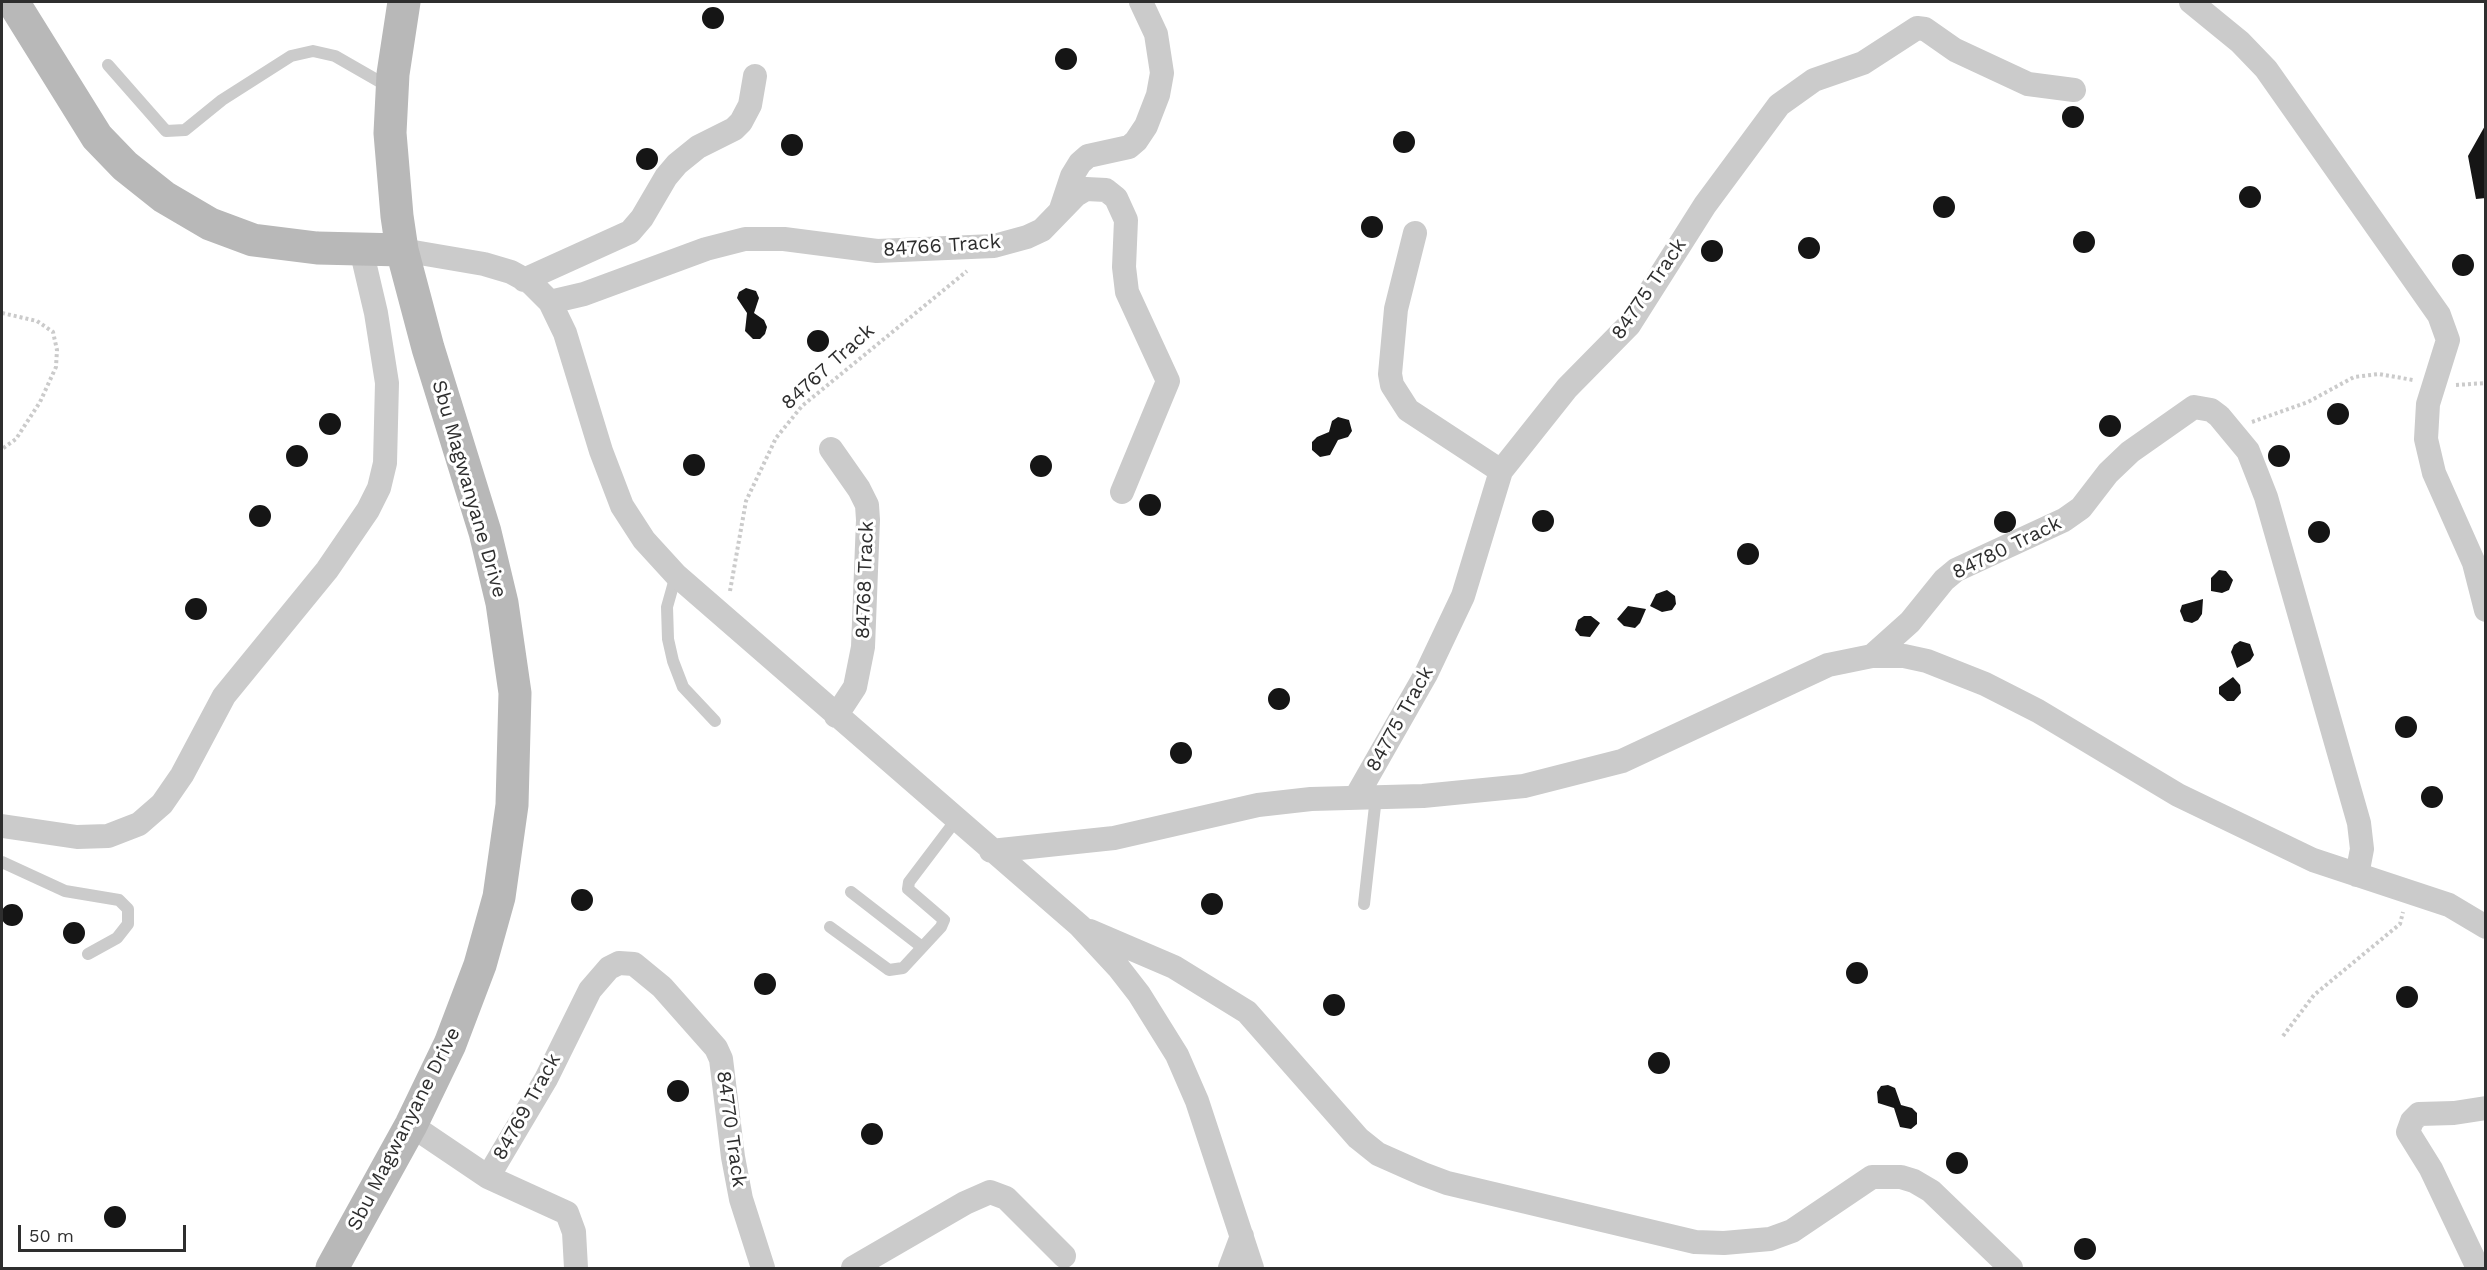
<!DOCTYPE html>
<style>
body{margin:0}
#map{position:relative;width:2487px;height:1270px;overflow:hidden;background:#fff;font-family:"Work Sans",sans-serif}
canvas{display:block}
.frame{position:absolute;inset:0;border:3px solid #2e2e2e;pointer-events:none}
.scale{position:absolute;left:18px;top:1225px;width:168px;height:27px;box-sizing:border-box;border:3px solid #2e2e2e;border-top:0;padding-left:8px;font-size:18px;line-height:21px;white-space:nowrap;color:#2e2e2e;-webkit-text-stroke:4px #fff;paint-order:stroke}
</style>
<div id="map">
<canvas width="2487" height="1270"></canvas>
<div class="frame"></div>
<div class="scale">50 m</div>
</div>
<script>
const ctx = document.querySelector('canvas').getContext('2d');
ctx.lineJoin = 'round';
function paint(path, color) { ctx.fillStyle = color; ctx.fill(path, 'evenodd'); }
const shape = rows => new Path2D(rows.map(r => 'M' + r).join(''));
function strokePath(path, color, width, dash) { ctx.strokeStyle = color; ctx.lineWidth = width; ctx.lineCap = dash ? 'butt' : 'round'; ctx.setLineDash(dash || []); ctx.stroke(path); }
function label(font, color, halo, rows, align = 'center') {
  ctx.font = font + ' "Work Sans",sans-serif'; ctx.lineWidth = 6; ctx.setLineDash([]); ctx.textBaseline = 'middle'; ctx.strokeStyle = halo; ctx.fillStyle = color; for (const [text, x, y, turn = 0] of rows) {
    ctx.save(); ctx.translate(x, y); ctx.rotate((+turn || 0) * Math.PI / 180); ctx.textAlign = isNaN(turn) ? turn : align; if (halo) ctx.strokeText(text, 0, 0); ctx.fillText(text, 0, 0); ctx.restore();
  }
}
paint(shape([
 '702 18a11 11 0 1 1 22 0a11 11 0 1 1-22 0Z',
 '1055 59a11 11 0 1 1 22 0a11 11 0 1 1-22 0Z',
 '2062 117a11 11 0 1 1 22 0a11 11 0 1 1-22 0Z',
 [2486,124,2486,198,2476,199,2468,156],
 '1393 142a11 11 0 1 1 22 0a11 11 0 1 1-22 0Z',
 '781 145a11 11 0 1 1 22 0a11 11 0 1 1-22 0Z',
 '636 159a11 11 0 1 1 22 0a11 11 0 1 1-22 0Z',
 '2239 197a11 11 0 1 1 22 0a11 11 0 1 1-22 0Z',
 '1933 207a11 11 0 1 1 22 0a11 11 0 1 1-22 0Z',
 '1361 227a11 11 0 1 1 22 0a11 11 0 1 1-22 0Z',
 '2073 242a11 11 0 1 1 22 0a11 11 0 1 1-22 0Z',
 '1798 248a11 11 0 1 1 22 0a11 11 0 1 1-22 0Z',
 '1701 251a11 11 0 1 1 22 0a11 11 0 1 1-22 0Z',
 '2452 265a11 11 0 1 1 22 0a11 11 0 1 1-22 0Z',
 [746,288,756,291,759,298,754,313,764,320,767,327,765,334,760,339,753,339,745,331,747,313,737,298,739,292],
 '807 341a11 11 0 1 1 22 0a11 11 0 1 1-22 0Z',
 '2327 414a11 11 0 1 1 22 0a11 11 0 1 1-22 0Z',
 '319 424a11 11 0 1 1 22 0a11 11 0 1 1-22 0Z',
 '2099 426a11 11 0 1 1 22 0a11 11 0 1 1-22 0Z',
 [1338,417,1349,420,1352,431,1348,437,1338,440,1330,455,1320,457,1312,450,1312,442,1317,437,1329,432,1332,421],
 '286 456a11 11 0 1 1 22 0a11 11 0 1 1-22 0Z',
 '2268 456a11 11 0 1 1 22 0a11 11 0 1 1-22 0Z',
 '683 465a11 11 0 1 1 22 0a11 11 0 1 1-22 0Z',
 '1030 466a11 11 0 1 1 22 0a11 11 0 1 1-22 0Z',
 '1139 505a11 11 0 1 1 22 0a11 11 0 1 1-22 0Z',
 '249 516a11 11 0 1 1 22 0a11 11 0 1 1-22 0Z',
 '1532 521a11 11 0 1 1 22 0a11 11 0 1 1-22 0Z',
 '1994 522a11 11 0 1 1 22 0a11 11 0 1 1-22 0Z',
 '2308 532a11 11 0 1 1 22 0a11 11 0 1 1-22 0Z',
 '1737 554a11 11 0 1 1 22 0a11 11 0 1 1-22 0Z',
 [2219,570,2226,571,2233,580,2229,590,2222,593,2211,591,2211,578],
 [1667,590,1675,596,1676,604,1672,610,1662,612,1650,606,1656,594],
 '185 609a11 11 0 1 1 22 0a11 11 0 1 1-22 0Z',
 [2203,599,2202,614,2198,620,2192,623,2184,621,2180,611,2182,605],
 [1628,606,1646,609,1640,623,1635,628,1624,626,1617,619],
 [1584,616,1591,616,1600,623,1590,637,1580,636,1575,630,1578,620],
 [2240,641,2250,644,2254,655,2250,661,2237,668,2231,652,2234,645],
 [2233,677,2240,685,2241,693,2234,701,2227,701,2219,694,2219,687],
 '1268 699a11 11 0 1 1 22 0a11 11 0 1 1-22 0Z',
 '2395 727a11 11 0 1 1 22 0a11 11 0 1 1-22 0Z',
 '1170 753a11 11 0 1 1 22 0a11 11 0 1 1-22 0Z',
 '2421 797a11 11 0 1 1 22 0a11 11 0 1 1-22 0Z',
 '571 900a11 11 0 1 1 22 0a11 11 0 1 1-22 0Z',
 '1201 904a11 11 0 1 1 22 0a11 11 0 1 1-22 0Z',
 '1 915a11 11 0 1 1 22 0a11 11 0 1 1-22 0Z',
 '63 933a11 11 0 1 1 22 0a11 11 0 1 1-22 0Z',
 '1846 973a11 11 0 1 1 22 0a11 11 0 1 1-22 0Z',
 '754 984a11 11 0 1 1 22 0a11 11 0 1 1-22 0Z',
 '2396 997a11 11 0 1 1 22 0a11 11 0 1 1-22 0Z',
 '1323 1005a11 11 0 1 1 22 0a11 11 0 1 1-22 0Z',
 '1648 1063a11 11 0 1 1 22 0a11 11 0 1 1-22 0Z',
 '667 1091a11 11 0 1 1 22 0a11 11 0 1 1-22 0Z',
 [1888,1085,1895,1088,1901,1105,1912,1108,1917,1113,1917,1124,1911,1129,1900,1127,1894,1108,1878,1103,1877,1092,1881,1086],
 '861 1134a11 11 0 1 1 22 0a11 11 0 1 1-22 0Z',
 '1946 1163a11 11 0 1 1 22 0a11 11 0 1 1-22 0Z',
 '104 1217a11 11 0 1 1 22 0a11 11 0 1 1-22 0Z',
 '2074 1249a11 11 0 1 1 22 0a11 11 0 1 1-22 0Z'
]), '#151515');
strokePath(shape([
 [2,313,37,321,53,332,57,350,56,367,40,402,16,439,2,449],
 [2456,385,2486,383],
 [2252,422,2308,402,2354,377,2379,374,2413,380],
 [730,591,746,501,776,438,802,406,967,271],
 [2283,1036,2314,995,2400,924,2403,912]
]), '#cbcbcb', 4, [3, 3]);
strokePath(shape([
 [108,65,166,131,185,130,222,100,291,56,313,51,335,56,389,87],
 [676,575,667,607,668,639,673,661,683,687,715,721],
 [2,862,65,891,119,900,128,909,128,924,117,938,88,954],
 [851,892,922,947],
 [1364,904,1376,797],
 [830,927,889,970,903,968,941,927,944,920,908,889,909,882,956,820]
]), '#cbcbcb', 12);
strokePath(shape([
 [2191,2,2240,42,2266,69,2439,315,2448,340,2428,404,2426,439,2434,473,2474,563,2486,610],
 [1061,209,1072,176,1080,163,1088,156,1129,147,1136,141,1146,126,1158,95,1162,73,1156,34,1141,2],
 [1415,233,1396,309,1390,374,1392,385,1408,410,1501,471],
 [402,250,484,264,511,272,531,283,550,302,565,333,601,451,622,506,644,540,676,575,1080,926,1118,967,1139,994,1177,1055,1197,1101,1252,1268],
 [524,280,630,232,642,218,666,177,677,164,698,147,734,129,741,122,750,105,755,76],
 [550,302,584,294,706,249,745,239,784,239,877,251,994,246,1027,237,1042,230,1076,195,1086,189,1106,190,1116,198,1126,220,1124,267,1127,292,1168,381,1122,492],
 [831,449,859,489,867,505,868,520,863,647,855,687,836,716],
 [1872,656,1910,622,1944,580,1956,570,2064,520,2081,508,2108,473,2130,452,2194,407,2211,410,2219,416,2248,451,2266,497,2359,823,2362,849,2357,875],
 [1356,797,1426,674,1463,596,1501,471,1567,388,1629,325,1705,205,1779,105,1814,80,1863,63,1917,28,1925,29,1955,50,2028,84,2074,90],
 [2,826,77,837,108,836,139,824,162,804,182,775,224,696,327,570,368,510,379,488,385,463,387,383,376,313,361,249],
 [991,851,1114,838,1258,805,1311,799,1423,796,1524,786,1622,761,1828,665,1872,656,1904,656,1927,661,1985,684,2038,711,2178,795,2313,860,2449,905,2486,927],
 [1090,931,1174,967,1247,1012,1358,1138,1378,1154,1423,1174,1447,1183,1695,1242,1724,1243,1770,1239,1792,1231,1872,1177,1901,1177,1914,1181,1931,1191,2011,1268],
 [411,1125,488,1177,546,1079,590,990,609,968,619,963,634,964,662,987,716,1048,721,1059,733,1157,741,1199,763,1268],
 [488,1177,567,1213,574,1232,576,1268],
 [853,1268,965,1203,990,1192,1006,1198,1064,1256],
 [1230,1268,1242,1236],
 [2478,1268,2431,1169,2408,1132,2412,1121,2419,1114,2454,1113,2486,1108]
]), '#cbcbcb', 24);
strokePath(shape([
 [13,2,97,137,125,166,164,197,210,224,253,240,317,248,402,250],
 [332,1268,411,1125,450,1044,480,965,499,897,512,805,515,693,502,603,485,532,428,348,402,250,397,216,390,133,393,74,404,2]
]), '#b8b8b8', 33);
label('20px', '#2e2e2e', '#fff', [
 ["84766 Track",942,246,-4],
 ["84775 Track",1649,289,-56],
 ["84767 Track",828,367,-42],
 ["Sbu Magwanyane Drive",469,489,74],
 ["84780 Track",2007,548,-26],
 ["84768 Track",865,580,-88],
 ["84775 Track",1400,719,-61],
 ["84769 Track",527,1107,-61],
 ["Sbu Magwanyane Drive",404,1129,-63],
 ["84770 Track",731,1129,82]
]);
</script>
